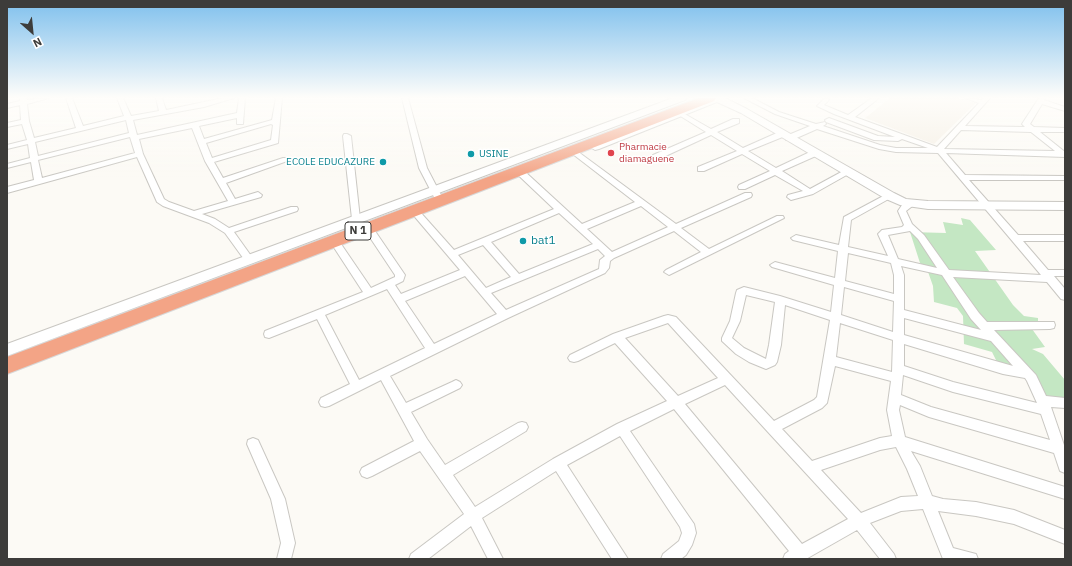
<!DOCTYPE html>
<style>
body{margin:0}
#map{position:relative;width:1072px;height:566px;overflow:hidden;background:#fcfaf5;font-family:"IBM Plex Sans",sans-serif}
canvas{display:block}
.frame{position:absolute;inset:0;border:8px solid #3d3c3a;pointer-events:none}
.north{position:absolute;left:12px;top:12px;width:40px;height:40px;-webkit-text-stroke:3px #fff;paint-order:stroke;rotate:153deg;font-size:11px;font-weight:700;line-height:16px;text-align:center;color:#3d3c3a}
.north::after{content:'';display:block;margin:auto;width:14px;height:18px;background:#3d3c3a;clip-path:polygon(50% 0,100% 100%,50% 72%,0 100%)}
</style>
<div id="map">
<canvas width="1072" height="566"></canvas>
<div class="frame"></div>
<div class="north">N</div>
</div>
<script>
const ctx = document.querySelector('canvas').getContext('2d');
ctx.lineJoin = 'round';
function paint(path, color) { ctx.fillStyle = color; ctx.fill(path, 'evenodd'); }
const shape = rows => new Path2D(rows.map(r => 'M' + r).join(''));
function strokePath(path, color, width, dash) { ctx.strokeStyle = color; ctx.lineWidth = width; ctx.lineCap = dash ? 'butt' : 'round'; ctx.setLineDash(dash || []); ctx.stroke(path); }
function label(font, color, halo, rows, align = 'center') {
  ctx.font = font + ' "IBM Plex Sans",sans-serif'; ctx.lineWidth = 3; ctx.setLineDash([]); ctx.textBaseline = 'middle'; ctx.strokeStyle = halo; ctx.fillStyle = color; for (const [text, x, y, turn = 0] of rows) {
    ctx.save(); ctx.translate(x, y); ctx.rotate((+turn || 0) * Math.PI / 180); ctx.textAlign = isNaN(turn) ? turn : align; if (halo) ctx.strokeText(text, 0, 0); ctx.fillText(text, 0, 0); ctx.restore();
  }
}
paint(shape([
 [890,98,959,98,976,103,934,144,865,118]
]), '#f4eee3');
paint(shape([
 [961,218,970,220,996,250,975,251,1013,305,1024,316,1038,318,1038,323,1032,329,1045,347,1032,349,1043,354,1065,380,1065,399,1045,397,1036,374,998,364,992,352,964,344,963,316,957,308,934,302,933,286,927,269,920,263,910,232,946,233,943,222,963,225]
]), '#c4e7c3');
const street = shape([
 [20,98,26,98,27,100,49,98,27,104,29,121,34,138,76,128,66,98,72,98,83,126,124,116,117,98,123,98,131,116,159,111,156,98,162,98,166,110,223,98,234,98,204,107,133,120,137,135,237,113,239,98,245,98,243,124,237,124,237,118,199,126,204,139,272,120,276,98,282,98,278,143,214,162,223,178,283,158,289,158,290,160,226,183,235,199,258,192,262,195,261,197,202,214,215,219,229,228,291,207,297,207,298,209,297,211,234,232,254,260,249,263,246,262,225,233,209,223,163,206,157,202,137,157,7,193,7,187,34,180,31,162,7,168,7,164,30,158,28,144,7,149,7,145,27,140,22,124,7,127,7,123,21,120,20,105,7,108,7,104,20,101,20,98],
 [126,120,129,133,38,156,35,142,126,120],
 [271,124,273,125,271,140,212,158,206,143,271,124],
 [192,128,205,161,228,201,194,211,169,202,164,199,143,154,139,139,192,128],
 [130,137,135,153,42,178,38,160,130,137],
 [402,98,408,98,427,168,441,195,440,197,434,197,419,168,402,98],
 [744,98,752,98,779,112,816,124,825,122,826,124,823,126,880,145,896,148,928,148,902,139,898,141,874,140,826,122,825,120,829,118,878,136,895,137,834,114,817,106,824,99,828,99,829,100,824,105,848,115,872,98,879,98,855,117,937,147,979,103,965,98,982,100,983,98,990,98,965,126,1025,127,1022,124,1039,98,1045,98,1044,100,1065,107,1065,111,1042,104,1030,124,1034,127,1065,128,1065,132,1040,132,1065,152,1065,157,946,153,965,175,1065,176,1065,180,969,180,1018,235,1065,235,1065,241,1023,241,1048,270,1065,270,1065,276,1054,276,1065,289,1065,300,1061,299,1047,282,953,277,979,313,987,322,1054,322,1055,325,1054,328,1050,329,994,330,1036,375,1046,396,1065,398,1065,408,1051,407,1065,448,1065,473,1060,471,1054,453,929,417,900,405,899,410,905,437,1065,487,1065,499,911,451,920,466,932,496,943,499,976,502,1014,510,1065,530,1065,544,1014,524,976,516,938,511,953,548,976,554,978,559,943,559,923,509,901,511,870,523,894,554,896,559,880,559,857,530,806,559,783,559,785,554,789,551,674,409,630,431,694,524,696,533,692,545,686,555,681,559,661,559,663,554,679,541,682,533,680,527,620,436,567,465,628,559,612,559,556,471,482,518,503,559,488,559,471,526,428,559,409,559,411,554,464,514,420,451,372,476,367,478,362,476,360,472,362,468,414,441,381,380,329,406,325,407,321,406,319,402,321,398,350,384,317,319,269,338,265,337,264,334,265,331,363,292,333,246,335,244,341,244,371,288,395,277,395,275,367,233,372,230,375,231,405,275,403,281,395,285,401,294,460,270,415,217,414,215,415,213,421,213,454,250,554,209,516,173,516,169,522,169,582,224,635,202,574,155,574,151,577,151,676,224,745,193,751,193,752,195,751,197,681,228,709,249,777,216,783,216,784,218,669,275,664,272,666,270,701,252,674,231,614,258,610,261,609,268,605,273,508,318,390,376,406,403,452,382,456,380,460,382,462,385,460,388,411,412,427,439,445,465,518,423,522,422,526,423,528,427,526,431,453,475,475,507,553,459,617,424,667,401,615,343,578,361,574,362,570,361,568,358,570,355,613,334,664,316,668,315,676,317,774,421,814,400,817,397,830,320,785,305,781,345,777,362,775,365,766,369,749,362,736,354,722,341,722,338,730,321,736,293,737,290,744,287,780,296,831,312,834,285,772,267,770,265,775,262,835,278,838,251,793,240,791,238,796,235,839,245,844,217,887,194,890,193,894,196,851,220,848,247,888,256,878,234,882,230,902,227,904,225,898,211,902,205,911,201,915,204,906,211,912,224,924,235,949,270,1041,275,938,153,896,152,879,149,817,129,792,140,786,140,786,136,810,126,775,114,744,98],
 [961,130,1031,132,1055,151,944,149,961,130],
 [641,206,668,227,612,252,587,229,641,206],
 [559,213,593,244,519,274,491,242,559,213],
 [910,231,918,239,937,268,898,259,888,235,910,231],
 [483,245,511,277,486,288,458,255,483,245],
 [598,249,605,256,600,260,599,269,506,310,491,293,598,249],
 [848,253,891,263,894,275,894,294,845,281,848,253],
 [901,266,942,275,971,319,981,330,904,310,904,275,901,266],
 [465,276,497,314,434,344,405,301,465,276],
 [844,287,894,301,893,332,841,315,844,287],
 [387,289,425,348,359,380,325,315,387,289],
 [746,295,775,302,769,345,766,359,744,348,732,338,740,321,746,295],
 [904,318,991,341,1013,366,904,335,904,318],
 [668,323,718,378,678,396,625,338,668,323],
 [840,323,893,340,892,372,836,357,840,323],
 [904,344,1003,374,1025,378,1027,381,1037,403,953,382,904,366,904,344],
 [835,366,891,381,887,410,892,436,880,438,812,461,782,429,822,408,827,403,835,366],
 [903,375,953,392,1041,414,1050,440,931,407,901,395,903,375],
 [725,385,768,432,848,519,802,544,685,404,725,385],
 [896,447,907,469,918,496,901,497,861,513,821,470,880,450,896,447],
 [676,109,711,129,733,119,739,119,739,123,717,132,743,148,779,132,785,132,785,136,748,151,776,168,812,151,818,151,818,155,782,171,810,189,845,170,848,170,852,172,813,194,791,200,787,197,788,195,803,191,775,175,745,189,739,189,738,187,739,185,770,171,742,154,704,171,698,171,698,167,737,151,711,135,659,159,653,159,653,155,706,132,674,112,672,111,676,109],
 [344,134,347,134,351,136,360,219,356,222,352,219,343,136,344,134],
 [253,438,258,440,285,499,295,543,291,559,277,559,281,543,271,499,247,444,248,440,253,438]
]);
const secondary = shape([
 [673,98,687,98,685,100,7,356,7,344,673,98],
 [710,98,725,98,747,109,894,193,906,199,928,201,1065,202,1065,210,928,209,900,205,886,199,741,113,717,102,599,149,595,150,590,147,591,145,710,98]
]);
const highway = shape([
 [699,98,716,98,714,101,7,374,7,357,699,98]
]);
strokePath(street, '#c9c7c2', 2);
strokePath(secondary, '#c9c7c2', 2);
strokePath(highway, '#d8d8d8', 2);
paint(street, '#fff');
paint(secondary, '#fff');
paint(highway, '#f3a486');
const sky = ctx.createLinearGradient(0, 0, 0, 177);
sky.addColorStop(0, '#7fc0ed');
sky.addColorStop(0.55, '#fefdfa');
sky.addColorStop(1, '#fefdfa00');
ctx.fillStyle = sky;
ctx.fillRect(0, 0, 1072, 177);
for (const [x, y, r, color] of [
 [611,153,4,"#e0444e"],
 [471,154,4,"#0f9aa8"],
 [383,162,4,"#0f9aa8"],
 [523,241,4,"#0f9aa8"]
]) { const dot = new Path2D(); dot.arc(x, y, r, 0, 2 * Math.PI); ctx.fillStyle = color; ctx.fill(dot); strokePath(dot, '#fff', 1.5); }
label('10px', '#be3a42', '#fff', [
 ["Pharmacie",619,147],
 ["diamaguene",619,159]
], 'left');
label('10px', '#0d838f', '#fff', [
 ["USINE",479,154],
 ["ECOLE EDUCAZURE",375,162,"right"]
], 'left');
for (const [x, y, w] of [
 [358,231,26]
]) { const box = new Path2D(); box.roundRect(x - w / 2, y - 9, w, 18, 3); ctx.fillStyle = '#fff'; ctx.fill(box); strokePath(box, '#3d3c3a', 1); }
label('bold 11px', '#3d3c3a', null, [
 ["N 1",358,231]
]);
label('12px', '#0d838f', '#fff', [
 ["bat1",531,241]
], 'left');
</script>
